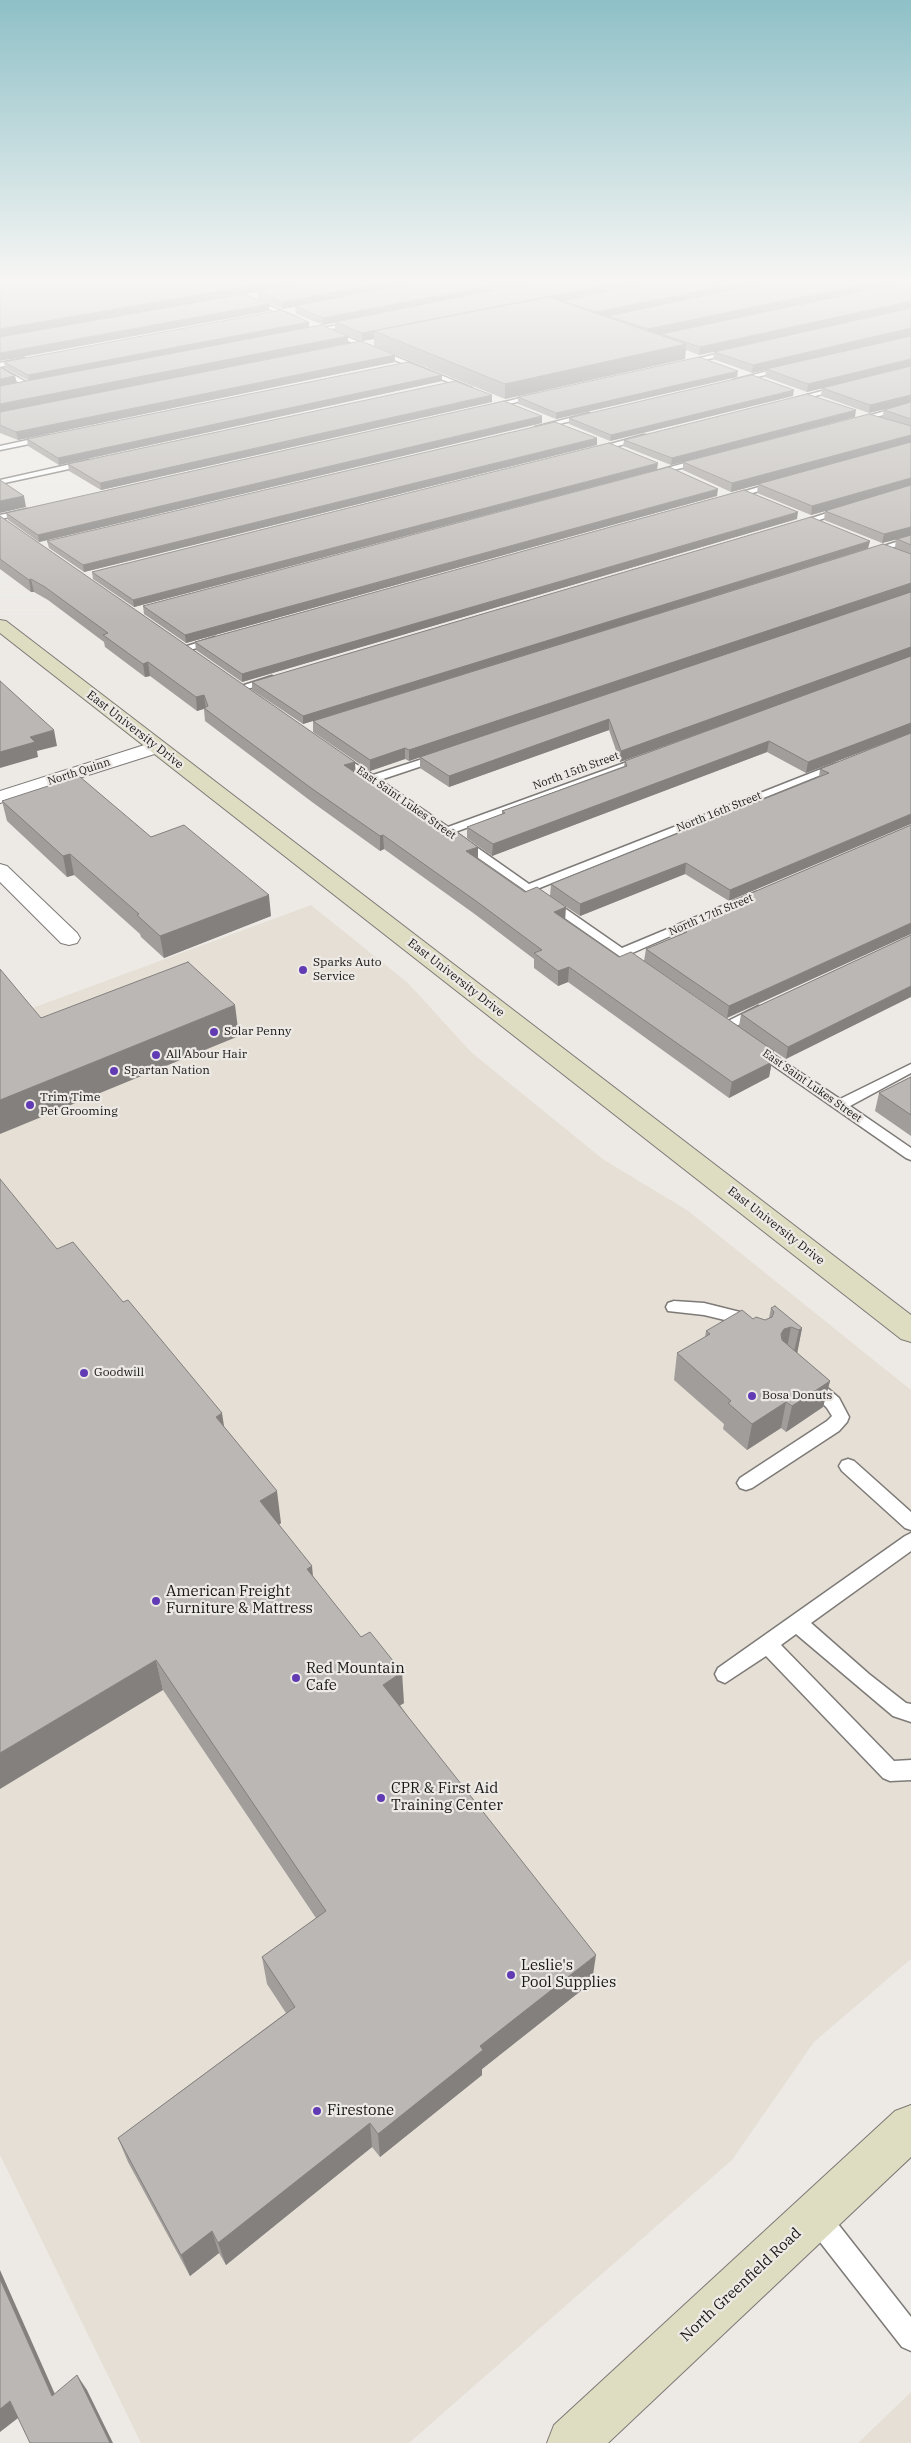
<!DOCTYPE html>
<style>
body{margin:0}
canvas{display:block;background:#edeae6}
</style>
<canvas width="911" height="2443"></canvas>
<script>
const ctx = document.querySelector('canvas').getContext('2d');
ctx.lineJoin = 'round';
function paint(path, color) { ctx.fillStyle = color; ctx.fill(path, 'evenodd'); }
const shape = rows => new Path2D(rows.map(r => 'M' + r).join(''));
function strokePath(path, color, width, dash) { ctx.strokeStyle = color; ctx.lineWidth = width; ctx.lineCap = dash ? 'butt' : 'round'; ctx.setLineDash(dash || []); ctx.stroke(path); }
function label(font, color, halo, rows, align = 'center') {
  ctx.font = font + ' "IBM Plex Serif",serif'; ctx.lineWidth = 4.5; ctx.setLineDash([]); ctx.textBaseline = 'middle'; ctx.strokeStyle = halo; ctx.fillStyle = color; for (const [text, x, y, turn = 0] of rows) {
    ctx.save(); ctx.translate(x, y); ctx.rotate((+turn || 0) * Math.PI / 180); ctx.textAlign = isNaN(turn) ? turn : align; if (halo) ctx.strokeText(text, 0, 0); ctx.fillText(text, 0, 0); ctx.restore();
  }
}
paint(shape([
 [311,905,408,983,471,1052,604,1160,687,1210,911,1390,911,1959,814,2042,732,2160,409,2443,141,2443,0,2155,0,1020],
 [911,2392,911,2443,858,2443]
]), '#e6dfd5');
const service = shape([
 [471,281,479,281,520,296,515,297,471,281],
 [249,299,253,299,300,319,295,320,249,301,249,299],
 [356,322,354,325,308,333,305,331,356,322],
 [330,330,472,388,473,389,468,390,328,333,330,330],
 [732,350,734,353,683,365,680,363,732,350],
 [24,358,26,361,0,367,0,363,24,358],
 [0,367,31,385,32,386,27,387,0,372,0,367],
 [784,367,786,370,736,382,733,380,784,367],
 [840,386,842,389,792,402,789,400,840,386],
 [536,394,538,397,488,409,485,407,536,394],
 [911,404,911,408,856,422,853,420,911,404],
 [589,413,591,416,539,429,535,427,589,413],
 [643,435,646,435,646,439,593,452,589,450,643,435],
 [46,436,49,436,49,440,0,450,0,446,46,436],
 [703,458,707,460,706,462,653,475,649,473,703,458],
 [89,460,93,462,92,464,0,484,0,480,89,460],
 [776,482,780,484,779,486,729,499,725,497,776,482],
 [27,509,31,511,30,513,0,519,0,515,27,509],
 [839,509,846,511,798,527,791,525,839,509],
 [911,537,911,542,870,554,866,552,911,537],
 [215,637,220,640,218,642,183,652,178,649,215,637],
 [272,676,277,679,275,681,240,691,235,688,272,676],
 [340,754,373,775,435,755,443,755,443,759,380,780,448,827,638,758,646,758,646,762,455,832,529,884,834,764,838,763,843,766,537,889,622,948,756,892,764,892,766,894,630,954,647,967,641,971,336,759,336,755,340,754],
 [758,1006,763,1007,764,1010,763,1013,730,1029,720,1029,718,1026,758,1006],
 [756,1043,840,1099,911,1064,911,1073,850,1106,911,1148,911,1160,906,1158,751,1050,749,1047,751,1044,756,1043],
 [674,1301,704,1303,740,1312,755,1328,753,1332,747,1334,741,1332,729,1321,704,1315,668,1311,666,1307,668,1303,674,1301],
 [812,1378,818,1380,839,1398,849,1417,847,1422,839,1431,752,1488,746,1490,740,1488,737,1483,740,1478,827,1421,832,1416,827,1408,804,1384,806,1380,812,1378],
 [848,1459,854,1461,911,1512,911,1530,905,1528,842,1471,839,1466,842,1461,848,1459],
 [911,1533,911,1551,811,1623,869,1674,906,1703,911,1704,911,1722,893,1716,796,1634,781,1645,894,1761,911,1760,911,1780,890,1781,883,1778,766,1656,725,1683,718,1680,715,1674,718,1668,905,1536,911,1533],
 [818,2206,827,2210,911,2317,911,2351,902,2347,809,2228,805,2219,809,2210,818,2206]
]);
const minor = shape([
 [157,741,164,743,166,747,164,751,0,803,0,791,157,741],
 [0,864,7,866,77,933,80,938,77,943,69,945,61,943,0,882,0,864]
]);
const secondary = shape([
 [0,620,6,621,911,1315,911,1342,901,1339,0,633,0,620],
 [911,2105,911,2157,608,2443,547,2443,554,2425,895,2111,911,2105]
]);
strokePath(service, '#7d7a77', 3);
strokePath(minor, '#7d7a77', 2);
strokePath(secondary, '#7d7a77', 2);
paint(service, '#fff');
paint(minor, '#fff');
paint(secondary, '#deddc2');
paint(shape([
 [0,281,494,285,494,290,505,288,485,281,911,281,911,733,806,773,767,752,492,856,467,838,467,827,502,814,502,811,624,766,625,761,770,708,620,762,609,730,449,787,420,768,420,757,835,617,409,761,405,759,370,771,313,732,313,721,303,724,252,690,252,682,870,541,868,548,895,548,896,539,882,543,824,520,825,511,811,515,757,493,758,485,731,492,683,470,683,462,671,465,623,446,624,440,855,417,718,453,882,418,884,410,892,407,869,413,821,396,822,388,807,392,765,377,766,370,752,373,713,359,714,352,699,355,686,350,685,359,505,399,374,346,374,339,362,341,335,330,335,323,323,325,296,314,295,307,283,309,258,299,258,292,245,294,269,304,269,311],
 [309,327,348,336,348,343,395,362,18,440,0,433,0,367,15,376,17,383,29,381,5,368,4,362],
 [442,375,442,381,59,465,28,446,27,439],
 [737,377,556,419,518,404,518,397],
 [793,396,610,441,569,424,569,418],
 [492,402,101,490,69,471,68,464],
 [542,423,39,542,8,520,6,513],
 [597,445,84,572,49,548,47,541],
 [657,470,134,607,93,579,92,572],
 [717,496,186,643,144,614,143,606],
 [0,516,356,773,619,957,739,1026,741,1014,911,935,786,1059,774,1051,769,1077,729,1098,568,982,558,986,534,968,534,959,476,915,384,849,380,851,312,802,205,721,204,709,197,711,150,676,145,677,105,647,104,642,48,600,34,592,31,592,0,569],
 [797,519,242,682,196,650,195,642],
 [911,733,729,901,685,874,580,916,550,896,551,884,819,777,820,769],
 [2,801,151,837,271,916,164,958,141,937,140,934,74,875,67,877,7,821],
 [911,825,727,1018,644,961,646,949,683,933,683,929,741,904,742,897],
 [911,1077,911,1136,875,1111,879,1093],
 [57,1249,224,1427,281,1523,279,1525,313,1576,404,1703,400,1705,592,1982,482,2069,482,2075,380,2157,372,2147,226,2265,219,2253,190,2276,128,2162,118,2138,286,2013,267,1984,262,1957,316,1918,163,1690],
 [771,1308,802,1328,797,1353,830,1381,823,1407,786,1432,781,1428,747,1450,723,1429,724,1424,674,1380,677,1353,705,1337,706,1331,753,1319,765,1320,769,1318]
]), '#a19d9b');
paint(shape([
 [278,281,319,281,0,337,0,329],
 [394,281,432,281,283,309,283,302],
 [514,281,552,281,508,289,508,282],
 [627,281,663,281,386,336,374,331,374,339,362,341,362,333],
 [750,281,785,281,595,319,596,312],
 [878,281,910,281,647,337,648,329],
 [494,285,494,292,323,325,323,318],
 [911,301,911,308,699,355,700,347],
 [269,304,269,311,0,361,0,353],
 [309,322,309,327,29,381,28,375],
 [911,328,911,336,752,373,753,365],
 [348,336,348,343,0,413,0,404],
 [686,344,685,359,505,399,505,384],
 [395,355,395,362,18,440,16,432],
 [911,359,911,367,807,392,808,384],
 [738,371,737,377,556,419,556,413],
 [442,375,442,381,59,465,58,458],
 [15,376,17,384,0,388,0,379],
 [794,390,793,396,610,441,611,435],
 [492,395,492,402,101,490,100,483],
 [911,395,911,403,869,413,870,405],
 [856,410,855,417,671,465,672,458],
 [542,416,542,423,39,542,38,535],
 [911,435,911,443,731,492,732,483],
 [597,438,597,445,84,572,83,565],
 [658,463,657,470,134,607,133,600],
 [911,478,911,487,811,515,812,506],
 [718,489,717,496,186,643,185,635],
 [24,496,26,507,0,513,0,501],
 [798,512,797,519,242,682,242,674],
 [911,527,911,536,882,543,884,534],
 [870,541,868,548,303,724,303,716],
 [31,579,34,592,31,592,29,580],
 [911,583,911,592,409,761,409,750],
 [911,647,911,657,620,762,621,751],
 [148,662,150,676,145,677,143,664],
 [204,695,206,708,197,711,196,697],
 [609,719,609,730,449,787,449,776],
 [911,723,911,733,806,773,808,762],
 [54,730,57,746,37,751,38,757,0,768,0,752,30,737],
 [769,741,767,752,492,856,493,844],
 [405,748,405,759,370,771,370,760],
 [355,762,356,775,344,765],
 [911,814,911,824,729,901,730,890],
 [383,835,384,849,380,851,380,836],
 [478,847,478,861,466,851],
 [70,854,74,875,67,877,63,856],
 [686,863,685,874,580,916,580,904],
 [269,895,271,916,164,958,160,936],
 [566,907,565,922,554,912],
 [911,923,911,934,727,1018,729,1006],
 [569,967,568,982,558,986,558,971],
 [911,986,911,997,786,1059,788,1047],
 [235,1005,239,1036,0,1134,0,1100],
 [774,1051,769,1077,729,1098,732,1082,763,1056],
 [791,1327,786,1353,781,1334,784,1329],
 [802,1328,797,1354,793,1356,799,1330],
 [830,1381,823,1407,786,1432,792,1406],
 [786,1402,781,1428,747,1450,752,1424],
 [222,1413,227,1445,216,1417],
 [277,1491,281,1523,264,1533,260,1501],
 [312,1566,315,1597,307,1569],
 [156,1660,163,1690,0,1789,0,1753],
 [402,1672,404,1703,385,1715,383,1685],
 [596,1955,592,1982,482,2069,482,2075,380,2157,378,2134,480,2046],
 [370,2123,372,2147,226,2265,218,2243],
 [212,2231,219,2253,190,2276,181,2255],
 [0,2270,62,2410,52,2396,0,2279],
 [77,2375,87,2390,113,2443,110,2443],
 [10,2401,22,2415,0,2432,0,2409]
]), '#83807e');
const building = shape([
 [0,281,278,281,0,329,0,281],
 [308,281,394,281,283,302,258,291,308,281],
 [420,281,484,281,494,285,323,318,295,306,420,281],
 [539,281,627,281,362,333,335,322,539,281],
 [653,281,750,281,596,312,563,301,653,281],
 [774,281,878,281,648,329,608,316,774,281],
 [911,281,911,301,700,347,661,334,911,281],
 [244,294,269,304,0,353,0,337,244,294],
 [548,297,686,344,505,384,374,331,548,297],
 [911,308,911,328,753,365,714,352,911,308],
 [281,310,309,322,28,375,4,362,281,310],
 [321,325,348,336,0,404,0,386,321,325],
 [911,336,911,359,808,384,766,369,911,336],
 [361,341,395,355,16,432,0,425,0,412,361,341],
 [699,357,738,371,556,413,518,397,699,357],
 [408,362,442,375,58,458,27,439,408,362],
 [911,366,911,395,870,405,822,388,911,366],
 [0,367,15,376,0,379,0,367],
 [752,375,794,390,611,435,569,418,752,375],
 [455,381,492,395,100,483,68,464,455,381],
 [807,394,856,410,672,458,624,440,807,394],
 [504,401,542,416,38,535,6,513,504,401],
 [911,402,911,419,884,410,911,402],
 [869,414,911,426,911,435,732,483,683,462,869,414],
 [555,422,597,438,83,565,47,541,555,422],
 [911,442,911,478,812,506,758,484,911,442],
 [609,443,658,463,133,600,92,572,609,443],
 [669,467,718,489,185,635,143,606,669,467],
 [0,480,24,496,0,501,0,480],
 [911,485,911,527,884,534,825,511,911,485],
 [744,490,798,512,242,674,195,642,744,490],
 [0,516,355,762,344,765,443,832,453,829,478,847,466,851,525,892,537,887,566,907,554,912,619,957,631,952,774,1051,763,1056,772,1062,732,1082,569,967,558,971,534,953,542,950,476,901,383,835,380,836,311,788,204,708,208,706,204,695,196,697,148,662,143,664,103,635,108,633,45,587,31,579,29,580,0,559,0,516],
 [811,517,870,541,303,716,252,682,811,517],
 [911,535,911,545,897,539,911,535],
 [883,544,911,554,911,583,409,750,405,748,370,760,313,721,883,544],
 [911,592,911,647,621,751,609,719,449,776,420,757,911,592],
 [911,656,911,723,808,762,769,741,493,844,467,827,505,813,502,811,627,766,625,761,911,656],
 [0,681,54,730,30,737,35,742,0,752,0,681],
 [911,733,911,814,730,890,686,863,580,904,551,884,829,773,820,769,911,733],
 [79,776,151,837,184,825,269,895,160,936,137,915,139,914,70,854,63,856,2,801,79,776],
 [911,825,911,923,729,1006,646,949,687,932,683,929,749,901,742,897,911,825],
 [911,935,911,986,788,1047,741,1014,911,935],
 [188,962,235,1005,0,1100,0,969,41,1018,188,962],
 [911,1077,911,1115,879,1093,911,1077],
 [0,1179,57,1249,73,1242,123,1302,128,1300,222,1413,216,1417,277,1491,260,1501,312,1566,307,1569,361,1637,370,1632,402,1672,383,1685,596,1955,480,2046,483,2050,378,2134,370,2123,218,2243,212,2231,181,2255,118,2138,295,2007,262,1957,326,1911,156,1660,0,1753,0,1179],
 [775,1306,802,1328,799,1330,791,1327,784,1329,781,1334,782,1340,830,1381,792,1406,786,1402,752,1424,728,1403,731,1401,677,1353,710,1334,706,1331,742,1310,753,1319,756,1317,765,1320,772,1317,774,1312,771,1308,775,1306],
 [0,2279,52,2396,77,2375,110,2443,30,2443,10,2401,0,2409,0,2279]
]);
paint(building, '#bbb7b4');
strokePath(building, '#83807e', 1);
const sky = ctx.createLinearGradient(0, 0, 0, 623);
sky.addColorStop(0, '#8ec0c7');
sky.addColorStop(0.45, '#f7f6f4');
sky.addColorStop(1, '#f7f6f400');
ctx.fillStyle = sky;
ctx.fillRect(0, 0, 911, 623);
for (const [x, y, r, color] of [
 [303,970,5,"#613bb3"],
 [214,1032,5,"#613bb3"],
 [156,1055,5,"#613bb3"],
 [114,1071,5,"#613bb3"],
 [30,1105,5,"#613bb3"],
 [84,1373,5,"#613bb3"],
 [752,1396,5,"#613bb3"],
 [156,1601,5,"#613bb3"],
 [296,1678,5,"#613bb3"],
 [381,1798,5,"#613bb3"],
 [511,1975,5,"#613bb3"],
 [317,2111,5,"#613bb3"]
]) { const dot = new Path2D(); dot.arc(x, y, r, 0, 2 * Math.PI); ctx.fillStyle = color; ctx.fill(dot); strokePath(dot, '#edeae6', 2); }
label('11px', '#171615', '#edeae6', [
 ["North 15th Street",576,771,-20],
 ["North Quinn",79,772,-18],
 ["East Saint Lukes Street",406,803,35],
 ["North 16th Street",719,812,-22],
 ["North 17th Street",711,915,-23],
 ["East Saint Lukes Street",812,1086,35]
]);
label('12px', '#171615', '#edeae6', [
 ["East University Drive",135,730,38],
 ["East University Drive",456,978,38],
 ["East University Drive",776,1226,38]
]);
label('12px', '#171615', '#edeae6', [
 ["Sparks Auto",313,963],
 ["Service",313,977],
 ["Solar Penny",224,1032],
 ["All Abour Hair",166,1055],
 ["Spartan Nation",124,1071],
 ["Trim Time",40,1098],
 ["Pet Grooming",40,1112],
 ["Goodwill",94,1373],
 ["Bosa Donuts",762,1396]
], 'left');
label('15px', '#171615', '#edeae6', [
 ["American Freight",166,1592],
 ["Furniture & Mattress",166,1609],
 ["Red Mountain",306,1669],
 ["Cafe",306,1686],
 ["CPR & First Aid",391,1789],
 ["Training Center",391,1806],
 ["Leslie's",521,1966],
 ["Pool Supplies",521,1983],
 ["Firestone",327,2111]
], 'left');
label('15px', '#171615', '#edeae6', [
 ["North Greenfield Road",741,2285,-43]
]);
</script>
